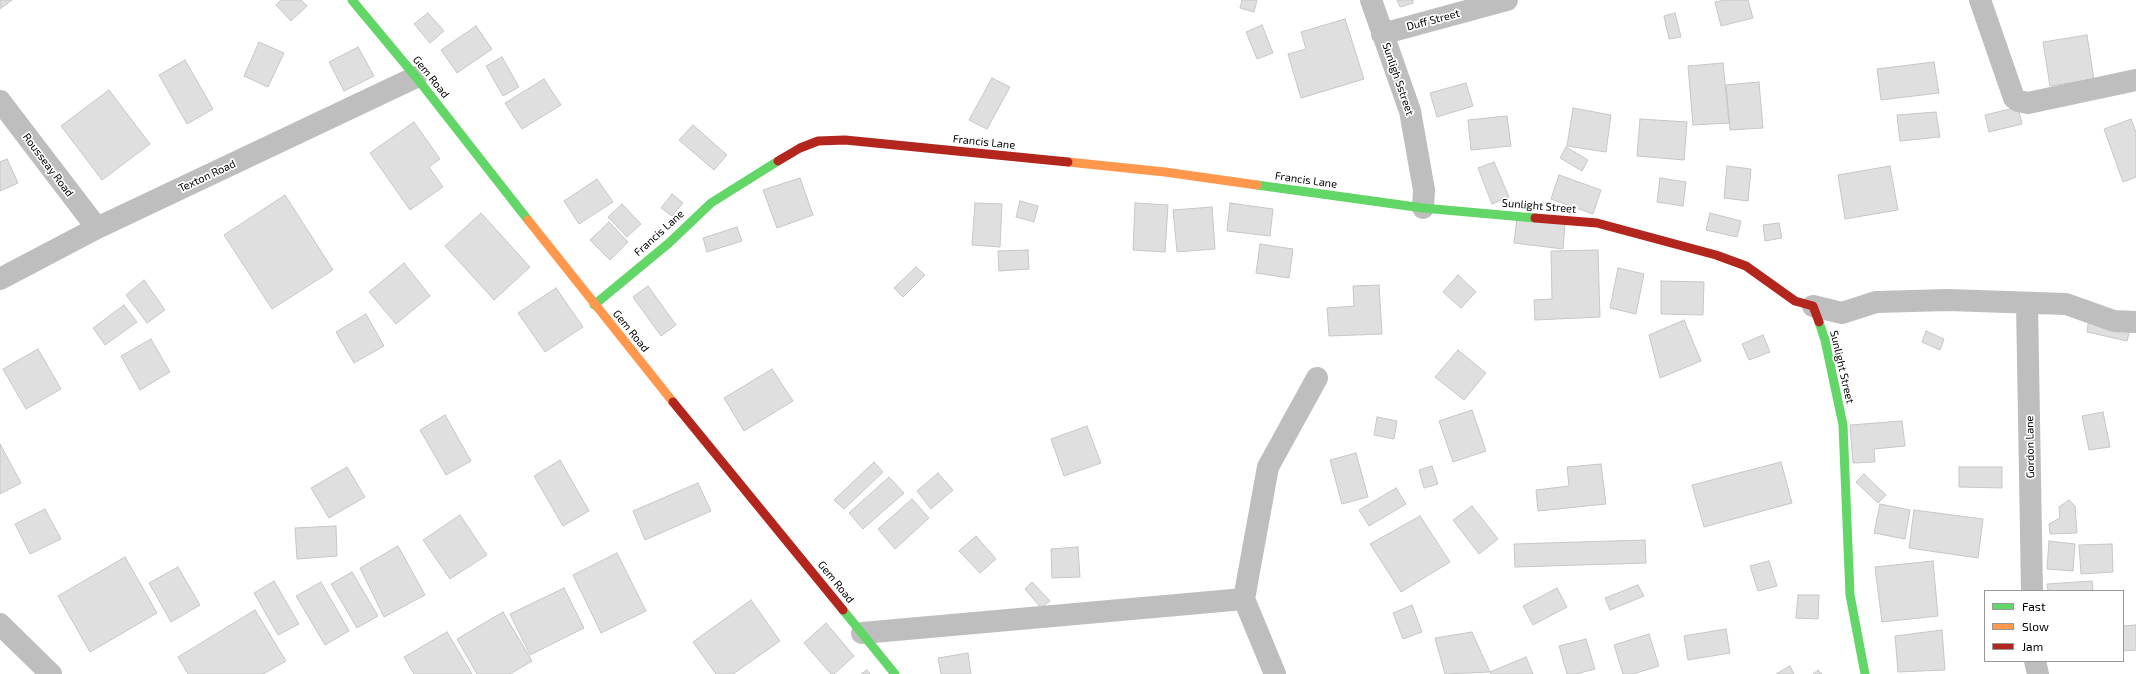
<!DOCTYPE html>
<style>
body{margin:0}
#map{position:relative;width:2136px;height:674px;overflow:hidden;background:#fff;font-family:"Exo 2",sans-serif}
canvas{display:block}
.legend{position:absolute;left:1984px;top:590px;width:140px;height:72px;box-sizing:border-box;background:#fff;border:1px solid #999;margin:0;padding:5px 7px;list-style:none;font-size:12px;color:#000}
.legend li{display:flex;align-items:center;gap:8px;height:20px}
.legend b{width:20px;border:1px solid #999}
</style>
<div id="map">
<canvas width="2136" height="674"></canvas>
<ul class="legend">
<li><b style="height:5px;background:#63d668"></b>Fast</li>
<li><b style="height:5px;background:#ff974d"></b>Slow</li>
<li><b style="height:5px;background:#b3261e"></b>Jam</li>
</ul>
</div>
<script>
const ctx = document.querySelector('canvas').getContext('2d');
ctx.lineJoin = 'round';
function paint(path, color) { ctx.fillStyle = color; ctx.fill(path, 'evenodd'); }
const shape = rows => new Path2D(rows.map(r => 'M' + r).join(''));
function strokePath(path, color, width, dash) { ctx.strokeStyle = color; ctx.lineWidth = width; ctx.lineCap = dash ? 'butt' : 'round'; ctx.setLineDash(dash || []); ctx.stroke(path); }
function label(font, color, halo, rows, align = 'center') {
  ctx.font = font + ' "Exo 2",sans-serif'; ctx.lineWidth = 3.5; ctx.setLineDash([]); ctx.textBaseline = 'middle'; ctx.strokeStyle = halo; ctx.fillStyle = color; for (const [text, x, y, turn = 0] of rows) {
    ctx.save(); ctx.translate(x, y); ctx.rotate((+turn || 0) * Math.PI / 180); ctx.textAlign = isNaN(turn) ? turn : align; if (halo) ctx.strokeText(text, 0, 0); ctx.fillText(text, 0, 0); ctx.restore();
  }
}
const building = shape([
 [0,0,12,0,0,9,0,0],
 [281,0,301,0,307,6,291,21,276,5,281,0],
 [1242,0,1257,0,1254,12,1240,8,1242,0],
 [1397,0,1413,0,1413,3,1400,7,1397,0],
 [1725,0,1748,0,1753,18,1721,26,1715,2,1725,0],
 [428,13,444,31,430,43,414,24,428,13],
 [1675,13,1681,37,1669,39,1664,16,1675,13],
 [1345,19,1364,79,1301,98,1288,54,1306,49,1301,32,1345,19],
 [1262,25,1273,53,1257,59,1246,32,1262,25],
 [476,26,492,49,457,73,441,50,476,26],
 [2087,35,2094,79,2050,86,2043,42,2087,35],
 [259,42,284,53,268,87,244,76,259,42],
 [358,47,374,76,344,91,329,62,358,47],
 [502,57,519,87,503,96,486,66,502,57],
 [185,60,213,109,187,124,159,75,185,60],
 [1934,62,1939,93,1881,100,1877,69,1934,62],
 [1723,63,1729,123,1693,125,1688,66,1723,63],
 [992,78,1010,87,987,129,969,120,992,78],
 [544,79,561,105,522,129,505,103,544,79],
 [1759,82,1763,128,1730,130,1726,85,1759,82],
 [1466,83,1473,106,1437,117,1430,93,1466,83],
 [109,90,150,144,102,180,61,126,109,90],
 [2018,107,2022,124,1989,132,1985,115,2018,107],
 [1573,108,1611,115,1606,152,1567,146,1573,108],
 [1936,112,1940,137,1900,141,1897,115,1936,112],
 [1507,116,1511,146,1471,150,1468,120,1507,116],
 [1640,119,1687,122,1684,160,1637,156,1640,119],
 [2131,119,2136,132,2136,177,2123,182,2104,129,2131,119],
 [414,122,440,159,429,167,443,187,410,210,370,153,414,122],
 [693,125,727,155,714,170,679,140,693,125],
 [1566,147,1588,160,1582,171,1560,158,1566,147],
 [7,159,18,183,0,191,0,162,7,159],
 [1494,162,1509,197,1492,204,1478,168,1494,162],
 [1727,166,1751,169,1748,201,1724,198,1727,166],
 [1890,166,1898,210,1845,219,1838,175,1890,166],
 [1559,175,1601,190,1593,214,1551,199,1559,175],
 [800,178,813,215,777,228,763,190,800,178],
 [1660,178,1686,182,1683,206,1657,202,1660,178],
 [597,179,613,202,579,224,564,201,597,179],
 [672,194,683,203,672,216,661,208,672,194],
 [285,195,333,270,272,309,224,235,285,195],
 [1020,201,1038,206,1034,222,1016,217,1020,201],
 [975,203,1002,204,1000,247,972,245,975,203],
 [1135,203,1168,205,1165,252,1133,250,1135,203],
 [1230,203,1273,209,1270,236,1227,231,1230,203],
 [622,204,641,224,627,237,608,217,622,204],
 [1212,207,1215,249,1177,252,1173,210,1212,207],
 [481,213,530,267,494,300,445,246,481,213],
 [1710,213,1741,221,1737,237,1706,230,1710,213],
 [1517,218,1565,224,1563,249,1514,243,1517,218],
 [609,222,628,242,610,260,590,240,609,222],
 [1779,223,1782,238,1765,241,1763,225,1779,223],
 [737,227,742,241,707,252,703,238,737,227],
 [1260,244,1293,249,1289,278,1256,273,1260,244],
 [1028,250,1029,269,999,271,998,251,1028,250],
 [1598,250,1600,317,1535,320,1534,300,1552,299,1551,251,1598,250],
 [404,263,430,296,396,324,369,292,404,263],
 [916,267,925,275,903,297,894,288,916,267],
 [1618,268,1644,274,1636,314,1610,308,1618,268],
 [1458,275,1476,292,1461,308,1443,292,1458,275],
 [144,280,165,310,147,323,126,295,144,280],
 [1661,281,1704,282,1703,315,1661,314,1661,281],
 [1379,285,1382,334,1329,336,1327,308,1354,306,1353,286,1379,285],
 [648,286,676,325,661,336,633,297,648,286],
 [556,288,583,327,545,352,518,313,556,288],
 [124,305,137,322,105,345,93,328,124,305],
 [366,314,384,346,354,363,336,332,366,314],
 [2089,317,2131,326,2127,341,2087,332,2089,317],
 [1684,320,1701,361,1660,378,1649,335,1684,320],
 [1926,331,1944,339,1940,350,1922,342,1926,331],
 [1763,335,1770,352,1749,360,1742,344,1763,335],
 [151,339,170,372,140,390,121,356,151,339],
 [38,349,61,389,26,409,3,369,38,349],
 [1458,350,1486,373,1464,400,1435,377,1458,350],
 [772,369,793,401,744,431,724,398,772,369],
 [1472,410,1486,451,1453,462,1439,421,1472,410],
 [2103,412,2110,447,2089,450,2082,416,2103,412],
 [445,415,471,461,446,475,420,430,445,415],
 [1377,417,1397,421,1394,439,1374,435,1377,417],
 [1902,421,1905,446,1874,449,1875,462,1853,463,1850,425,1902,421],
 [1087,426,1101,463,1064,476,1051,439,1087,426],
 [0,444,21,483,0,494,0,444],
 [1356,453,1368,497,1342,504,1330,460,1356,453],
 [560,460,589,511,563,526,534,476,560,460],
 [874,462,883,472,844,509,834,500,874,462],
 [1781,462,1792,503,1704,527,1692,485,1781,462],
 [1601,464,1606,504,1538,511,1536,490,1569,486,1567,467,1601,464],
 [1432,466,1438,484,1424,488,1419,470,1432,466],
 [347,467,365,497,329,518,311,488,347,467],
 [1959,467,2002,467,2002,488,1959,487,1959,467],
 [938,473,953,490,931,509,917,491,938,473],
 [1864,474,1886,495,1878,503,1856,482,1864,474],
 [889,477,904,493,863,529,849,513,889,477],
 [698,483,711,511,645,540,633,511,698,483],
 [1396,488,1406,504,1369,526,1359,510,1396,488],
 [912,499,929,518,895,549,878,529,912,499],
 [2069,500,2075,506,2077,533,2050,534,2049,524,2060,518,2059,507,2069,500],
 [1880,504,1910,510,1905,539,1874,533,1880,504],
 [1472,506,1498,539,1479,554,1453,520,1472,506],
 [45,509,61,539,30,554,15,524,45,509],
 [1914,510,1983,519,1978,558,1909,548,1914,510],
 [460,515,487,555,450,579,423,540,460,515],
 [1420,516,1450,562,1401,592,1370,544,1420,516],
 [336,526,337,556,297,559,295,528,336,526],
 [976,536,996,559,980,573,959,551,976,536],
 [1645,540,1646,563,1515,567,1514,544,1645,540],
 [2049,541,2075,544,2073,571,2047,569,2049,541],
 [2112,544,2113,572,2081,574,2079,545,2112,544],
 [398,546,425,595,384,617,360,568,398,546],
 [1078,547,1080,577,1052,578,1051,549,1078,547],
 [617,553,646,611,601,633,573,575,617,553],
 [125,557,157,613,90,652,58,596,125,557],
 [1769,561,1777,586,1758,591,1750,566,1769,561],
 [1933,561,1938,616,1882,622,1875,567,1933,561],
 [178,567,200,605,171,622,149,583,178,567],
 [352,572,378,616,357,628,331,584,352,572],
 [274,581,299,624,278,635,254,593,274,581],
 [2092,581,2093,591,2048,591,2047,584,2092,581],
 [321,582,349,631,325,645,296,596,321,582],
 [1032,582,1050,601,1041,608,1025,589,1032,582],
 [1638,585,1644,596,1610,610,1605,598,1638,585],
 [564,588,584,628,530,655,510,614,564,588],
 [1557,588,1567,607,1533,625,1523,606,1557,588],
 [1798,595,1819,595,1818,619,1796,618,1798,595],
 [751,600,780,641,733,674,716,674,693,642,751,600],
 [1412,605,1422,632,1403,639,1393,613,1412,605],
 [255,610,286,661,263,674,188,674,178,657,255,610],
 [503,612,532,661,510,674,477,674,457,639,503,612],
 [826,623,854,656,834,674,831,674,804,643,826,623],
 [2136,625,2136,650,2123,651,2123,626,2136,625],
 [1726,629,1730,653,1688,660,1684,636,1726,629],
 [1942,630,1945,670,1898,672,1895,636,1942,630],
 [447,632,472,674,414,674,404,657,447,632],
 [1472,632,1490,672,1445,674,1435,638,1472,632],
 [1649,634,1659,666,1633,674,1623,674,1614,645,1649,634],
 [1586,639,1595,669,1576,674,1567,674,1559,646,1586,639],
 [968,653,971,674,941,674,938,658,968,653],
 [1526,657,1533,674,1491,674,1490,672,1526,657],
 [1790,666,1794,674,1776,674,1790,666],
 [867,670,870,674,861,674,867,670],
 [1818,670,1822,674,1813,674,1818,670]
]);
paint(building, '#dfdfdf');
strokePath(building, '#c7c7c7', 1);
strokePath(shape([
 [1371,0,1410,111,1424,190,1423,208],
 [1980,0,2014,98,2018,101,2028,103,2136,80],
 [1382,34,1507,0],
 [0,101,97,228],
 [0,279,97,228,416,77],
 [2027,304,2032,591],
 [1813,306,1842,313,1876,302,1948,300,2066,304,2114,321,2136,322],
 [0,624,51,674],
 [862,633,1244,599],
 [2035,661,2038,674],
 [1275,674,1244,599,1268,467,1317,378]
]), '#bebebe', 22);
strokePath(shape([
 [352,0,416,77,528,220],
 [1257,185,1423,208,1535,218],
 [594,305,669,243,711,203,778,161],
 [1819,322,1825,340,1843,425,1850,595,1865,674],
 [843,610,895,674]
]), '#63d668', 9);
strokePath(shape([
 [1068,162,1165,172,1257,185],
 [528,220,673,402]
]), '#ff974d', 9);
strokePath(shape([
 [778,161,800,148,818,141,845,140,1068,162],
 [1535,218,1597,223,1716,255,1746,266,1795,301,1813,306,1819,322],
 [673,402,843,610]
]), '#b3261e', 9);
label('11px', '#000', '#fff', [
 ["Duff Street",1433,20,-15],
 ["Gem Road",431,77,51],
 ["Sunligh Sstreet",1398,79,71],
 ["Francis Lane",984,142,6],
 ["Rousseay Road",48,165,53],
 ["Texton Road",207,176,-25],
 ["Francis Lane",1306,180,8],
 ["Sunlight Street",1539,206,5],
 ["Francis Lane",659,233,-42],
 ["Gem Road",631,331,51],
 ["Sunlight Street",1842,367,77],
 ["Gordon Lane",2030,447,-91],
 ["Gem Road",836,582,51]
]);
</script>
